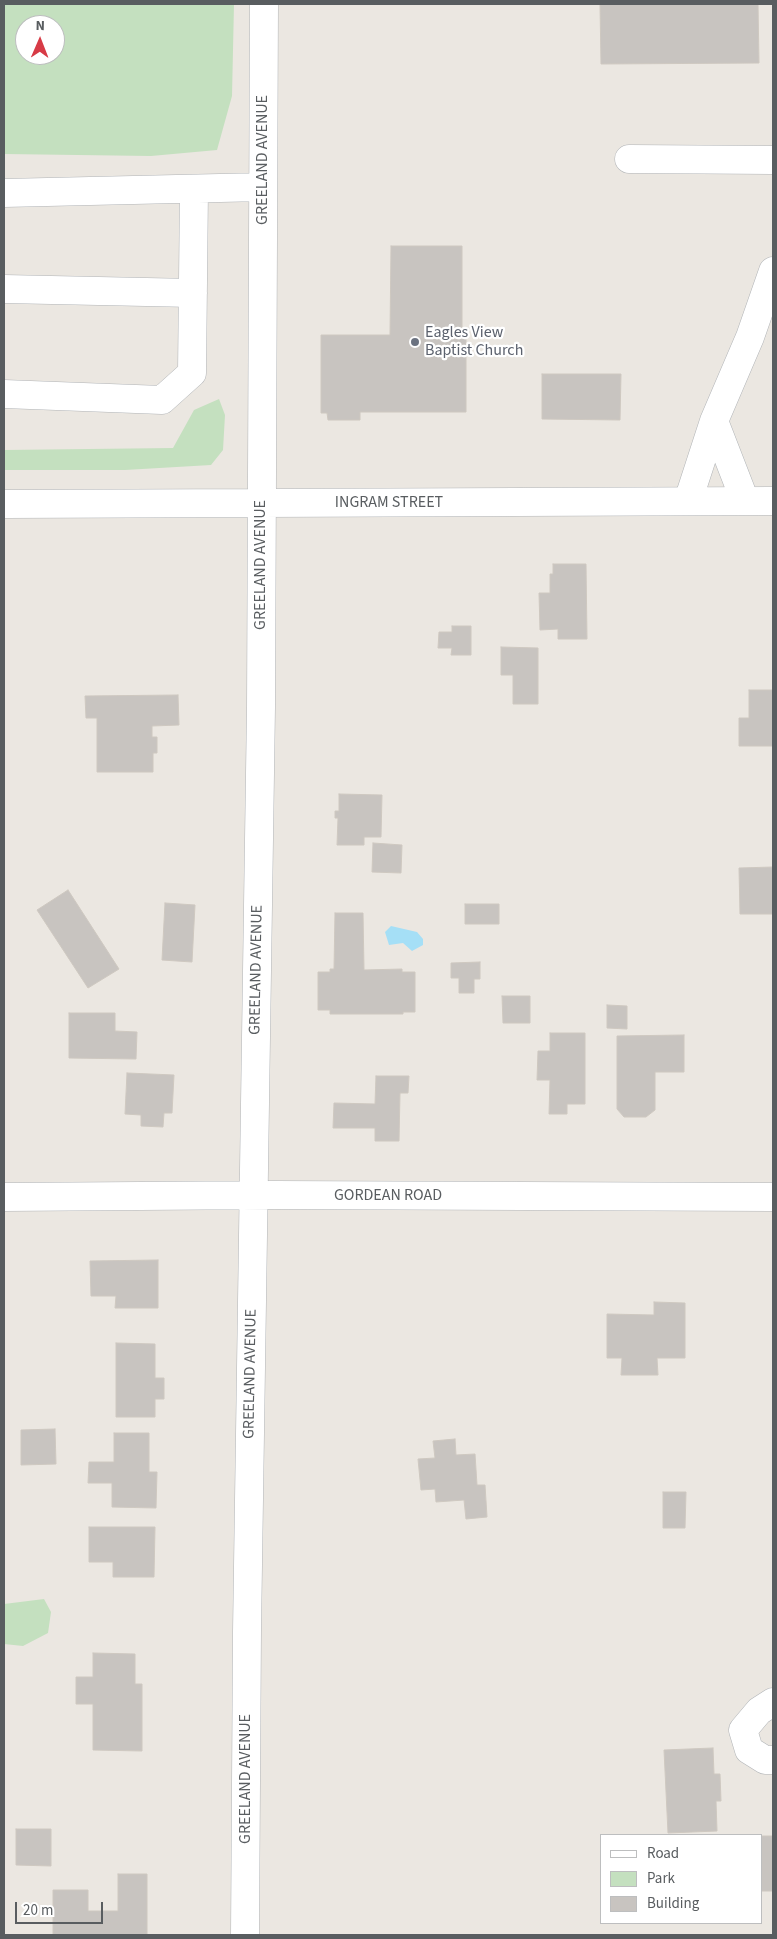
<!DOCTYPE html>
<style>
body{margin:0}
#map{position:relative;width:777px;height:1939px;overflow:hidden;background:#ebe7e1;font-family:"Source Sans 3",sans-serif}
canvas{display:block}
.frame{position:absolute;inset:0;border:5px solid #595d60;pointer-events:none}
.legend{position:absolute;left:600px;top:1834px;width:162px;height:90px;box-sizing:border-box;background:#fff;border:1px solid #bdbebf;margin:0;padding:6px 9px;list-style:none;font-size:15px;color:#595d60}
.legend li{display:flex;align-items:center;gap:10px;height:25px}
.legend b{width:25px;border:1px solid #bdbebf}
.north{position:absolute;left:15px;top:15px;width:50px;height:50px;box-sizing:border-box;background:#fff;border:1px solid #bdbebf;border-radius:50%;rotate:1deg;font-size:14px;font-weight:700;line-height:20px;text-align:center;color:#595d60}
.north::after{content:'';display:block;margin:auto;width:18px;height:22px;background:#d73b46;clip-path:polygon(50% 0,100% 100%,50% 72%,0 100%)}
.scale{position:absolute;left:15px;top:1902px;width:88px;height:22px;box-sizing:border-box;border:2px solid #595d60;border-top:0;padding-left:6px;font-size:15px;line-height:18px;white-space:nowrap;color:#595d60;-webkit-text-stroke:4px #fff;paint-order:stroke}
</style>
<div id="map">
<canvas width="777" height="1939"></canvas>
<div class="frame"></div>
<ul class="legend">
<li><b style="height:6px;background:#fff"></b>Road</li>
<li><b style="height:14px;background:#c4e0bf"></b>Park</li>
<li><b style="height:14px;background:#c8c4c0"></b>Building</li>
</ul>
<div class="north">N</div>
<div class="scale">20 m</div>
</div>
<script>
const ctx = document.querySelector('canvas').getContext('2d');
ctx.lineJoin = 'round';
function paint(path, color) { ctx.fillStyle = color; ctx.fill(path, 'evenodd'); }
const shape = rows => new Path2D(rows.map(r => 'M' + r).join(''));
function strokePath(path, color, width, dash) { ctx.strokeStyle = color; ctx.lineWidth = width; ctx.lineCap = dash ? 'butt' : 'round'; ctx.setLineDash(dash || []); ctx.stroke(path); }
function label(font, color, halo, rows, align = 'center') {
  ctx.font = font + ' "Source Sans 3",sans-serif'; ctx.lineWidth = 4.5; ctx.setLineDash([]); ctx.textBaseline = 'middle'; ctx.strokeStyle = halo; ctx.fillStyle = color; for (const [text, x, y, turn = 0] of rows) {
    ctx.save(); ctx.translate(x, y); ctx.rotate((+turn || 0) * Math.PI / 180); ctx.textAlign = isNaN(turn) ? turn : align; if (halo) ctx.strokeText(text, 0, 0); ctx.fillText(text, 0, 0); ctx.restore();
  }
}
paint(shape([
 [4,4,234,4,232,96,217,150,151,156,4,154],
 [25,25,55,25,55,55,25,55],
 [219,399,225,415,223,450,211,465,125,470,4,470,4,450,173,448,194,410],
 [44,1599,51,1612,48,1633,23,1646,4,1644,4,1604]
]), '#c4e0bf');
paint(shape([
 [391,926,417,932,423,939,423,945,412,951,403,943,389,945,385,932]
]), '#a5dff6');
const building = shape([
 [600,4,758,4,759,63,601,64,600,4],
 [391,246,462,246,462,336,466,336,466,412,360,412,360,420,328,420,327,413,321,413,321,335,390,335,391,246],
 [542,374,621,374,620,420,542,419,542,374],
 [553,564,586,564,587,639,558,639,558,629,540,630,539,593,550,593,550,574,553,574,553,564],
 [452,626,471,626,471,655,451,655,452,648,438,648,439,632,452,632,452,626],
 [501,647,538,648,538,704,513,704,513,675,501,675,501,647],
 [749,690,773,690,773,746,739,746,739,718,749,718,749,690],
 [178,695,179,725,152,726,152,737,157,737,157,753,153,753,153,772,97,772,97,718,86,718,85,696,178,695],
 [339,794,382,795,381,837,364,837,364,845,337,845,338,818,335,818,335,811,339,811,339,794],
 [373,843,402,845,401,873,372,872,373,843],
 [773,867,773,914,740,914,739,868,773,867],
 [68,890,119,969,88,988,37,910,68,890],
 [165,903,195,905,192,962,162,960,165,903],
 [465,904,499,904,499,924,465,924,465,904],
 [335,913,363,913,364,970,402,969,402,972,415,972,415,1012,403,1012,403,1014,330,1014,330,1010,318,1010,318,972,330,972,330,969,334,969,335,913],
 [480,962,480,979,474,979,474,993,459,993,459,978,451,978,451,963,480,962],
 [502,996,530,996,530,1023,503,1023,502,996],
 [607,1005,627,1006,627,1029,607,1028,607,1005],
 [69,1013,115,1013,115,1031,137,1032,136,1059,69,1058,69,1013],
 [550,1033,585,1033,585,1104,567,1104,567,1114,549,1114,550,1080,537,1080,538,1051,550,1051,550,1033],
 [684,1035,684,1072,655,1072,655,1110,646,1117,624,1117,617,1109,617,1036,684,1035],
 [127,1073,174,1075,172,1113,164,1113,163,1127,141,1126,141,1115,125,1114,127,1073],
 [376,1076,409,1076,408,1093,400,1093,399,1141,375,1141,375,1128,333,1128,334,1103,375,1104,376,1076],
 [158,1260,158,1308,115,1308,116,1296,91,1296,90,1261,158,1260],
 [654,1302,685,1303,685,1358,657,1358,658,1375,621,1375,622,1358,607,1358,607,1314,654,1315,654,1302],
 [116,1343,155,1344,155,1378,164,1378,164,1399,155,1399,155,1417,116,1417,116,1343],
 [55,1429,56,1464,21,1465,21,1430,55,1429],
 [114,1433,149,1433,149,1472,157,1472,156,1508,112,1507,112,1483,88,1483,89,1462,114,1462,114,1433],
 [455,1439,456,1455,475,1454,477,1485,485,1485,487,1517,466,1519,464,1500,436,1502,435,1489,421,1490,418,1459,435,1458,433,1441,455,1439],
 [663,1492,686,1492,685,1528,663,1528,663,1492],
 [89,1527,155,1527,154,1577,113,1577,113,1562,89,1562,89,1527],
 [93,1653,135,1654,135,1684,142,1684,142,1751,93,1750,93,1704,76,1704,76,1677,93,1677,93,1653],
 [713,1748,714,1774,720,1774,721,1801,716,1801,717,1831,668,1833,664,1750,713,1748],
 [16,1829,51,1829,51,1866,16,1865,16,1829],
 [761,1836,773,1836,773,1891,761,1891,761,1836],
 [118,1874,147,1874,147,1935,53,1935,53,1890,88,1890,88,1911,118,1911,118,1874]
]);
paint(building, '#c8c4c0');
strokePath(building, '#cec8c0', 1);
const minor = shape([
 [629,159,773,160],
 [4,193,263,187],
 [4,289,193,293],
 [4,394,162,400,192,373,194,189],
 [714,421,745,501],
 [688,501,714,421,750,337,773,271],
 [4,504,773,501],
 [4,1197,274,1195,773,1197],
 [773,1702,759,1711,743,1730,749,1750,765,1760,773,1760],
 [245,1935,247,1631,261,707,264,4]
]);
strokePath(minor, '#b1b4b7', 29);
strokePath(minor, '#fff', 28);
for (const [x, y, r, color] of [
 [415,342,5,"#6b7280"]
]) { const dot = new Path2D(); dot.arc(x, y, r, 0, 2 * Math.PI); ctx.fillStyle = color; ctx.fill(dot); strokePath(dot, '#fff', 2); }
label('16px', '#595d60', '#fff', [
 ["GREELAND AVENUE",263,160,-90],
 ["INGRAM STREET",389,503],
 ["GREELAND AVENUE",261,565,-90],
 ["GREELAND AVENUE",257,970,-89],
 ["GORDEAN ROAD",388,1196],
 ["GREELAND AVENUE",251,1374,-89],
 ["GREELAND AVENUE",246,1779,-90]
]);
label('16px', '#5b616d', '#fff', [
 ["Eagles View",425,333],
 ["Baptist Church",425,351]
], 'left');
</script>
